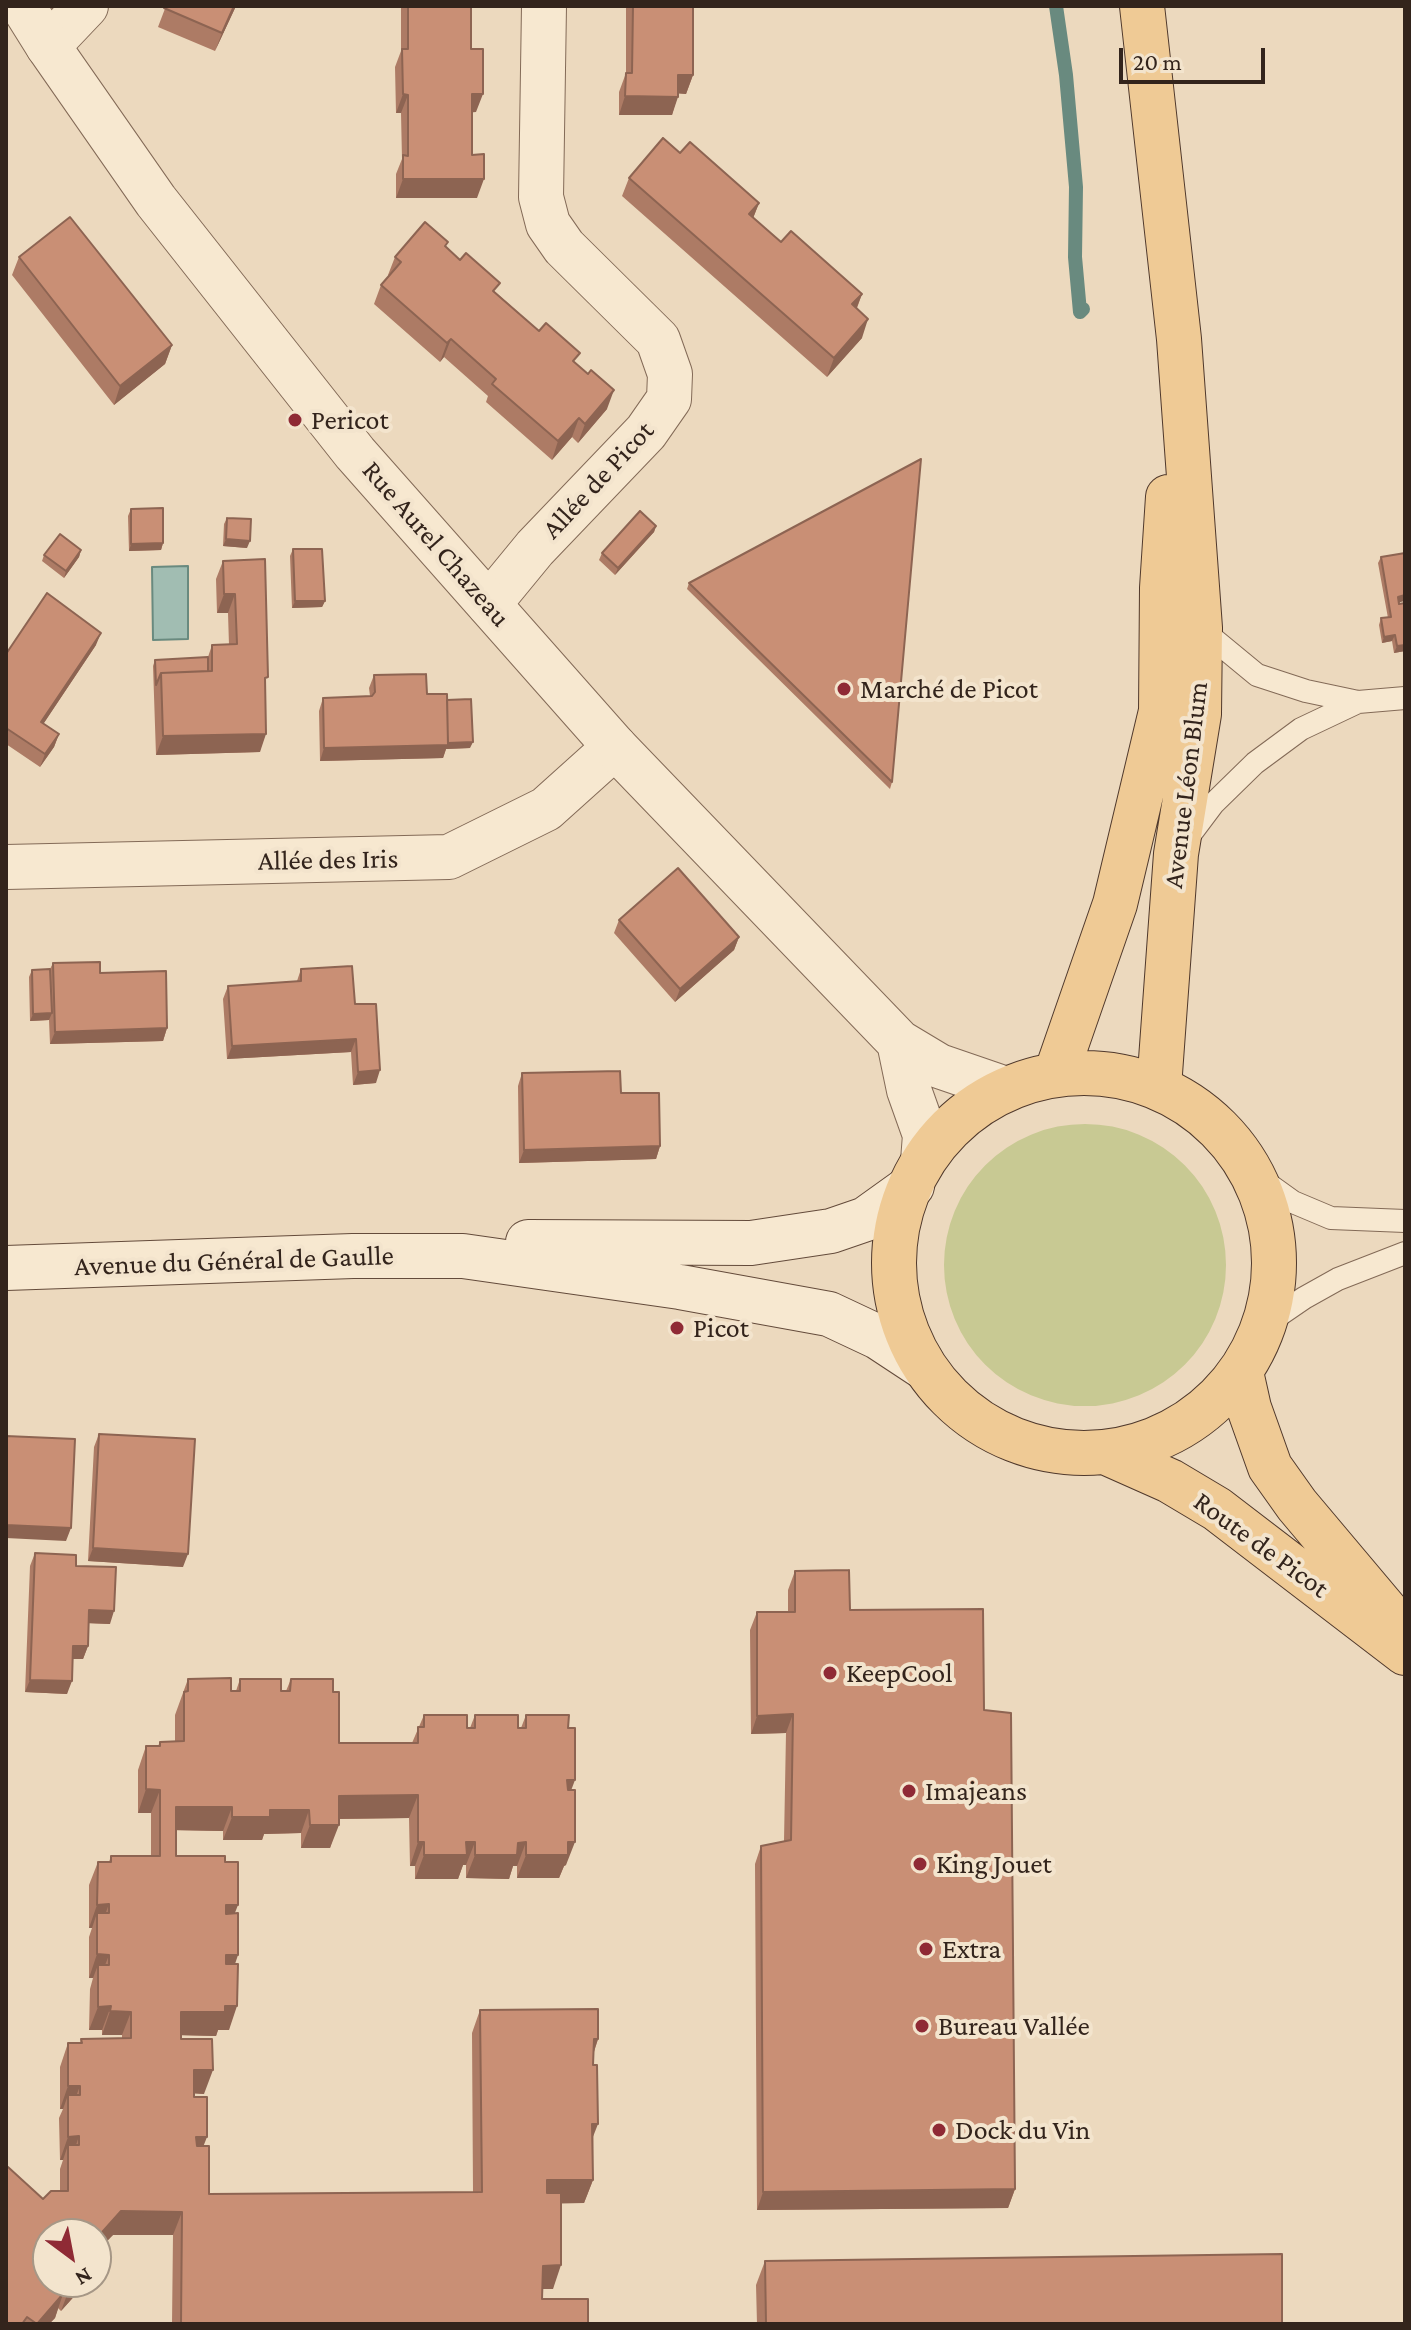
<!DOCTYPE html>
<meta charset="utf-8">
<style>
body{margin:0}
#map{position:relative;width:1411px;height:2330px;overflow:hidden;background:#ecd9be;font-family:"Crimson Pro",serif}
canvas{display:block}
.frame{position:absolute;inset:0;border:8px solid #33241c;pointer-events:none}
.north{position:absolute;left:32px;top:2218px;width:80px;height:80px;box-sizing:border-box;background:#f3e4cd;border:2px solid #a69786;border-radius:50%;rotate:148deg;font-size:22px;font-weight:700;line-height:32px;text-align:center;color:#33241c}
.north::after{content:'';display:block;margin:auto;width:28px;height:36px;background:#8f2a35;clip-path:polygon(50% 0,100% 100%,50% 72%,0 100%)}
.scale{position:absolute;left:1119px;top:48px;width:146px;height:36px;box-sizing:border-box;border:4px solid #33241c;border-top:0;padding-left:10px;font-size:24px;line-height:28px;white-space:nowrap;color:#33241c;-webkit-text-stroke:6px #f3e4cd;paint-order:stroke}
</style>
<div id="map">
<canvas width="1411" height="2330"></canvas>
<div class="frame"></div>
<div class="north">N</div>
<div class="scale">20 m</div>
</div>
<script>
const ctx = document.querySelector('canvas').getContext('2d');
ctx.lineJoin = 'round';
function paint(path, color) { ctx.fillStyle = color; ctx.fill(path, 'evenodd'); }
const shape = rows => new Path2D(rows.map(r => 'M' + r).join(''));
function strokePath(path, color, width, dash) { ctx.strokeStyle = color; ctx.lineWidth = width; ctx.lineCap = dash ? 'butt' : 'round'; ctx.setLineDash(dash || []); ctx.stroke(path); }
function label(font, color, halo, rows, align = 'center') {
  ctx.font = font + ' "Crimson Pro",serif'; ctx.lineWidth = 8; ctx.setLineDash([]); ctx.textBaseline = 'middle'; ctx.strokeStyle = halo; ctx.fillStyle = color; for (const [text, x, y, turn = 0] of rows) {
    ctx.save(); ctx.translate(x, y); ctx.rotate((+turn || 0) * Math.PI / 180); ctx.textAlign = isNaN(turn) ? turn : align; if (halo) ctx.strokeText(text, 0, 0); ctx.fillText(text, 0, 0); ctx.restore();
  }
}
paint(shape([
 '944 1265a141 141 0 1 1 282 0a141 141 0 1 1-282 0Z'
]), '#c8c993');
const water = shape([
 [188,566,188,639,153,640,152,567,188,566]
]);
paint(water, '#a1bdb2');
strokePath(water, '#698a7f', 2);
strokePath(shape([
 [1056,6,1066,75,1076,187,1075,257,1080,312,1083,309]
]), '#698a7f', 14);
const service = shape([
 [1200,628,1257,675,1306,691,1358,702,1405,698],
 [1186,840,1213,804,1255,763,1301,729,1358,702],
 [1254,1174,1293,1202,1331,1218,1405,1221],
 [1266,1324,1304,1298,1338,1279,1405,1253]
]);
const minor = shape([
 [48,46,86,6],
 [489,604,535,548,646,432,669,399,670,374,658,340,564,247,548,224,541,197,544,6],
 [6,867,449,857,546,809,615,747]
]);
const tertiary = shape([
 [23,6,48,46,156,201,355,453,615,747,899,1042,939,1066,1006,1089],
 [899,1042,909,1090,925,1135,923,1161]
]);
const secondary = shape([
 [528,1242,751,1243,831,1231,866,1219,912,1186],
 [6,1268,353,1256,463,1256,680,1287,829,1314,878,1337,922,1366]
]);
const primary = shape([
 [1142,6,1179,339,1200,628,1199,714,1176,854,1159,1087],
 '894 1263a190 190 0 1 1 380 0a190 190 0 1 1-380 0Z',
 [1056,1074,1115,904,1161,711,1162,588,1168,497],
 [1241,1372,1249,1408,1270,1467,1297,1505,1398,1625],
 [1107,1453,1170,1481,1217,1509,1405,1653]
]);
strokePath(service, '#836a57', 24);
strokePath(minor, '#836a57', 46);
strokePath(tertiary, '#836a57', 46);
strokePath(secondary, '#644b3b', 46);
strokePath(primary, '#50392c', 46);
strokePath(service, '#f7e8d0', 22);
strokePath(minor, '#f7e8d0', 44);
strokePath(tertiary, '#f7e8d0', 44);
strokePath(secondary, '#f7e8d0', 44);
strokePath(primary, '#efca95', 44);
paint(shape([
 [166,6,236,6,215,51,158,27],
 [401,6,471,6,471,49,476,112,472,112,472,155,477,198,396,198,396,174,402,159,401,113,396,113,395,67,401,51],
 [626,6,693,6,693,75,686,94,678,93,672,115,619,115,619,92,626,73],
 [680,153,759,203,753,218,781,242,862,294,857,308,862,338,827,377,622,196,629,178],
 [446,248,576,364,607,409,578,443,572,437,552,460,486,402,488,396,444,357,440,362,374,304,381,285,389,276,388,275,395,257],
 [19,257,172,345,165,364,114,405,12,275],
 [131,509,163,543,161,550,129,551,128,516],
 [227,518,247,548,223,546,224,524],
 [656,526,654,532,615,575,599,560,602,553],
 [293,549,325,601,322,607,292,608,290,556],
 [81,550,79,557,64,578,42,561,44,555],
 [1381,557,1399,603,1405,651,1394,653,1392,641,1382,643,1379,625,1381,618,1388,618,1378,563],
 [223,561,265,687,260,752,156,755,153,666,155,660,208,657,212,645,229,645,228,613,217,613,216,579],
 [689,583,892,782,890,789,687,589],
 [96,645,43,724,59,734,54,747,40,767,6,744,6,654],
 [374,675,447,700,470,748,446,749,443,758,320,761,319,711,323,698,370,696,369,688],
 [619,920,739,937,734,950,675,1002,614,933],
 [53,963,100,973,167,1028,163,1041,50,1044,49,1020,30,1021,29,977,32,970,50,969],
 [301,969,355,1004,376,1083,353,1085,351,1052,227,1059,223,999,228,986,297,981],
 [522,1073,621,1093,660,1146,656,1159,519,1163,518,1086],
 [99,1434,183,1567,88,1561,94,1447],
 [35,1553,76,1566,110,1624,88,1623,88,1646,83,1659,73,1659,67,1694,25,1692,30,1566],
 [795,1571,984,1710,1015,2189,1008,2208,757,2210,755,1864,761,1846,784,1841,786,1733,751,1734,750,1630,757,1612,788,1612,788,1590],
 [188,1679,231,1691,236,1691,240,1679,281,1691,286,1691,291,1679,333,1692,339,1743,412,1743,424,1715,470,1728,475,1715,518,1728,521,1728,526,1715,568,1728,571,1790,566,1865,564,1866,559,1878,517,1878,517,1866,513,1866,509,1879,466,1878,466,1865,463,1865,458,1879,415,1879,415,1866,410,1866,409,1818,339,1819,330,1848,301,1848,301,1833,264,1834,262,1840,223,1840,223,1831,176,1830,176,1856,225,1862,235,1914,235,1964,229,2030,218,2030,216,2036,181,2035,181,2039,204,2094,194,2093,203,2146,209,2194,473,2192,472,2033,480,2010,598,2039,594,2052,593,2180,584,2203,561,2203,553,2289,543,2289,542,2299,588,2324,172,2324,173,2235,113,2235,48,2282,87,2282,61,2311,58,2308,55,2318,49,2324,6,2324,43,2199,60,2191,60,2169,63,2160,60,2160,59,2118,63,2109,60,2109,60,2067,68,2043,80,2043,81,2039,122,2038,122,2035,102,2035,102,2030,89,2030,90,1989,93,1978,89,1978,89,1937,92,1928,89,1928,89,1885,98,1862,109,1862,111,1856,151,1856,151,1813,138,1813,138,1770,146,1746,158,1746,160,1742,175,1741,175,1715],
 [765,2261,1282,2324,757,2324,756,2285]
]), '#ad7b65');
paint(shape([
 [234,6,236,6,215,51,222,33],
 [678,75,693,75,686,94,672,93],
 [403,94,408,95,401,113,396,113],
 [472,94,483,94,476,112,465,113],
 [625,96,678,97,672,115,619,115],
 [403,179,484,179,477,198,396,198],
 [759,203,752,221,749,214],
 [862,294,855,312,852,304],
 [868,319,862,338,827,377,834,358],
 [451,339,444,357,440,362,447,343],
 [172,345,165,364,114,405,120,386],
 [614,390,607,409,578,443,585,424],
 [579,418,572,437,552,460,558,441],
 [656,526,654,532,615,575,618,568],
 [226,539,250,541,247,548,223,546],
 [163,543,161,550,129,551,131,544],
 [81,550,79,557,64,578,66,571],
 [224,594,235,594,228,613,217,613],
 [1405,595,1405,601,1396,603,1398,597],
 [295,601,325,601,322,607,292,608],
 [101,633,96,645,36,735,41,722],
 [1395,635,1392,641,1382,643,1384,637],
 [1405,645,1405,651,1394,653,1397,646],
 [59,734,54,747,40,767,45,754],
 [266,734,260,752,156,755,163,736],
 [473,742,470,748,446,749,443,758,320,761,324,748],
 [739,937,734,950,675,1002,680,989],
 [52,1013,49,1020,30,1021,33,1014],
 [167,1028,163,1041,50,1044,55,1032],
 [356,1039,351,1052,227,1059,232,1046],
 [380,1070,376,1083,353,1085,358,1072],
 [660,1146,656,1159,519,1163,524,1150],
 [6,1525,71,1528,66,1541,6,1538],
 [93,1548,188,1554,183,1567,88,1561],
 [89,1610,114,1611,110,1624,84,1623],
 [73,1646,88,1646,83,1659,68,1659],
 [30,1680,72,1681,67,1694,25,1692],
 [793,1714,786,1733,751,1734,757,1716],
 [567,1780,575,1780,566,1804],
 [146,1789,160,1790,151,1813,138,1813],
 [418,1795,409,1818,331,1819,339,1796],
 [176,1807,232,1807,223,1831,167,1830],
 [270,1810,309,1810,301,1833,264,1834,262,1840,223,1840,232,1817],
 [310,1825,339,1825,330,1848,301,1848],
 [418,1842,424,1842,415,1866,410,1866],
 [466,1842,475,1842,466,1865,463,1865,458,1879,415,1879,424,1855],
 [526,1842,517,1866,513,1866,509,1879,466,1878,475,1855,518,1843],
 [568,1842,575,1842,566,1865,564,1866,559,1878,517,1878,526,1855],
 [109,1904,100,1928,97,1913,92,1928,89,1928,97,1905],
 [226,1905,238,1905,229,1928,218,1928],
 [97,1954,109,1955,100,1978,98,1965,93,1978,89,1978],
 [226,1955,238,1955,230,1979,218,1978],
 [111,2006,102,2030,89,2030,98,2007],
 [225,2006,237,2006,229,2030,218,2030,216,2036,172,2035,181,2012],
 [110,2011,131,2012,122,2035,102,2035],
 [594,2039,598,2039,590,2063],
 [194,2070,213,2070,204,2094,185,2093],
 [68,2086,80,2086,71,2109,68,2095,63,2109,60,2109],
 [592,2124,598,2124,589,2147],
 [79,2136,71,2160,68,2145,63,2160,60,2160,68,2137],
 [196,2137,207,2137,198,2160],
 [547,2180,593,2180,584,2203,538,2204],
 [1015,2189,1008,2208,757,2210,763,2192],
 [121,2211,182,2212,173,2235,113,2235,96,2253,96,2239],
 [561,2265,553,2289,534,2289,543,2266],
 [75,2282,87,2282,61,2311,70,2287],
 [63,2294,55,2318,49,2324,37,2324]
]), '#8d6452');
const building = shape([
 [166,6,234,6,222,33,164,8,166,6],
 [408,6,471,6,471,49,483,49,483,94,472,94,472,155,484,154,484,179,403,179,403,155,408,156,408,95,403,94,402,49,408,49,408,6],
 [633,6,693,6,693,75,678,75,678,97,625,96,626,73,632,73,633,6],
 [663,138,680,153,690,142,759,203,749,214,781,242,791,231,862,294,852,304,868,319,834,358,629,178,663,138],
 [70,217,172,345,120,386,19,257,70,217],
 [425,222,448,242,445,246,460,260,466,253,500,283,493,291,539,331,546,323,580,353,573,361,588,374,591,370,614,390,585,424,579,418,558,441,492,384,496,379,451,339,447,343,381,285,401,262,395,257,425,222],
 [921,459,892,782,689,583,921,459],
 [163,508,163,543,131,544,131,509,163,508],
 [640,511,656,526,618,568,602,553,640,511],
 [227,518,251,519,250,541,226,539,227,518],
 [60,534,81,550,66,571,44,555,60,534],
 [293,549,322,549,325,601,295,601,293,549],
 [1405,553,1405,595,1398,597,1399,604,1405,603,1405,645,1397,646,1395,635,1384,637,1381,618,1391,617,1381,557,1405,553],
 [265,559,268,677,265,678,266,734,163,736,161,673,212,671,212,645,237,644,235,594,224,594,223,561,265,559],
 [47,593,101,633,41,722,59,734,45,754,6,728,6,654,47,593],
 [208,657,208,671,161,673,156,685,155,660,208,657],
 [426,674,427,694,447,694,448,745,324,748,323,698,372,696,375,692,374,675,426,674],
 [471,699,473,742,448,743,447,700,471,699],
 [678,868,739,937,680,989,619,920,678,868],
 [100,962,100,973,166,971,167,1028,55,1032,53,963,100,962],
 [352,966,355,1004,376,1004,380,1070,358,1072,356,1039,232,1046,228,986,301,981,301,969,352,966],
 [50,969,52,1013,33,1014,32,970,50,969],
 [620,1071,621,1093,659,1093,660,1146,524,1150,522,1073,620,1071],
 [99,1434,195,1439,188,1554,93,1548,99,1434],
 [6,1436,75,1439,71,1528,6,1525,6,1436],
 [35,1553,76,1555,76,1566,116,1567,114,1611,89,1610,88,1646,73,1646,72,1681,30,1680,35,1553],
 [6,1557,7,1557,6,1609,6,1557],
 [849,1570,850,1610,983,1609,984,1710,1011,1713,1015,2189,763,2192,761,1846,791,1840,793,1714,757,1716,757,1612,795,1612,795,1571,849,1570],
 [231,1678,231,1691,240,1691,240,1679,281,1679,281,1691,290,1691,291,1679,333,1679,333,1692,339,1692,339,1743,418,1743,418,1727,424,1727,424,1715,467,1715,467,1728,475,1728,475,1715,518,1715,518,1728,526,1728,526,1715,569,1715,568,1728,575,1728,575,1780,567,1780,568,1790,575,1790,575,1842,568,1842,568,1855,526,1855,526,1842,518,1843,517,1855,475,1855,475,1842,466,1842,467,1855,424,1855,424,1842,418,1842,418,1795,339,1796,339,1825,310,1825,309,1810,270,1810,270,1817,232,1817,232,1807,176,1807,176,1856,225,1856,225,1862,238,1862,238,1905,226,1905,226,1914,238,1913,238,1955,226,1955,226,1964,238,1964,237,2006,225,2006,225,2012,181,2012,181,2039,212,2039,213,2070,194,2070,194,2097,207,2097,207,2137,196,2137,197,2146,209,2146,209,2194,482,2192,480,2010,598,2009,598,2039,594,2039,593,2065,597,2065,598,2124,592,2124,593,2180,547,2180,547,2193,561,2193,561,2265,543,2266,542,2299,588,2299,588,2324,181,2324,182,2212,121,2211,96,2239,96,2234,48,2234,48,2282,60,2282,55,2287,63,2294,37,2324,27,2317,22,2324,6,2324,6,2169,8,2167,43,2199,51,2191,68,2191,68,2145,79,2145,79,2136,68,2137,68,2095,80,2095,80,2086,68,2086,68,2043,82,2043,81,2039,131,2038,131,2012,110,2011,111,2006,98,2007,98,1965,109,1965,109,1955,97,1954,97,1913,109,1913,109,1904,97,1905,98,1862,111,1862,111,1856,160,1856,160,1790,146,1789,146,1746,160,1746,160,1742,184,1741,184,1692,188,1691,188,1679,231,1678],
 [1282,2254,1282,2324,766,2324,765,2261,1282,2254],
 [64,2282,75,2282,70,2287,64,2282]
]);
paint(building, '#c98f75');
strokePath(building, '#8d6452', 2);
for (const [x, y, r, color] of [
 [295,420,8,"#8f2a35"],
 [844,689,8,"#8f2a35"],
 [677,1328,8,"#8f2a35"],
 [830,1673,8,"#8f2a35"],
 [909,1791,8,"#8f2a35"],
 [920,1864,8,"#8f2a35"],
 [926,1949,8,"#8f2a35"],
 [922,2026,8,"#8f2a35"],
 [939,2130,8,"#8f2a35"]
]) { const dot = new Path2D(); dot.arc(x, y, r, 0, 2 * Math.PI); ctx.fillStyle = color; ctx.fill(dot); strokePath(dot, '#f3e4cd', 3); }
label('28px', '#33241c', '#f3e4cd', [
 ["Pericot",311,420],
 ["Marché de Picot",860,689],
 ["Picot",693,1328],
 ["KeepCool",846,1673],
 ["Imajeans",925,1791],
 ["King Jouet",936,1864],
 ["Extra",942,1949],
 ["Bureau Vallée",938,2026],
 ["Dock du Vin",955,2130]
], 'left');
label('28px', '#33241c', '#f3e4cd', [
 ["Allée de Picot",598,480,-47],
 ["Rue Aurel Chazeau",436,544,49],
 ["Avenue Léon Blum",1186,785,-83],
 ["Allée des Iris",328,860,-1],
 ["Avenue du Général de Gaulle",234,1261,-2],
 ["Route de Picot",1261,1545,36]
]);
</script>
